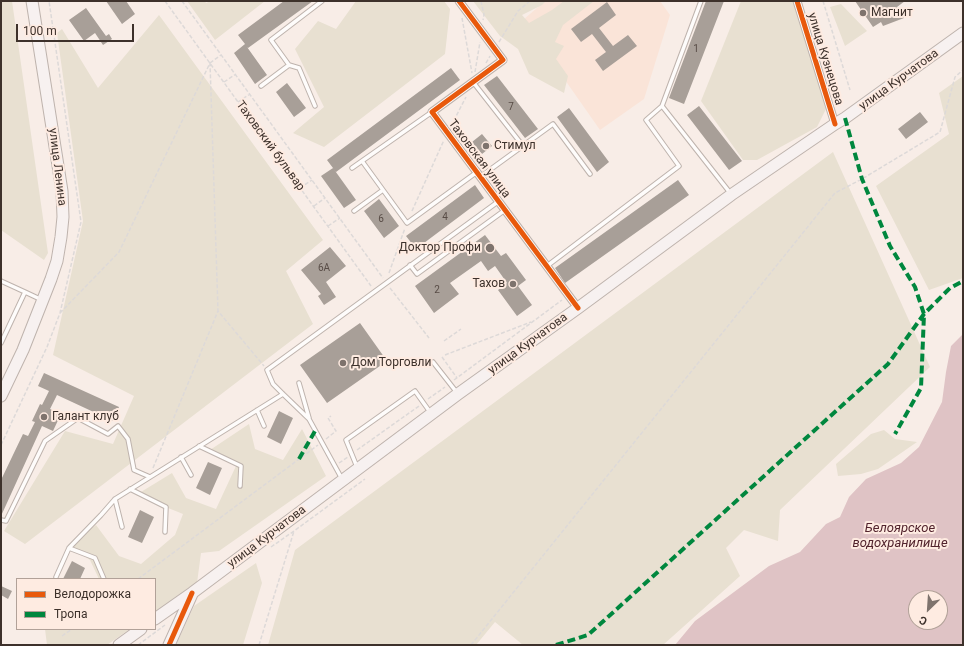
<!DOCTYPE html>
<meta charset="utf-8">
<style>
body{margin:0}
#map{position:relative;width:964px;height:646px;overflow:hidden;background:#f8ede7;font-family:Roboto,sans-serif}
canvas{display:block}
.frame{position:absolute;inset:0;border:2px solid #3d312b;pointer-events:none}
.legend{position:absolute;left:16px;top:578px;width:140px;height:52px;box-sizing:border-box;background:#feebe1;border:1px solid #b1a198;margin:0;padding:5px 7px;list-style:none;font-size:12px;color:#3d312b}
.legend li{display:flex;align-items:center;gap:8px;height:20px}
.legend b{width:20px;border:1px solid #b1a198}
.north{position:absolute;left:908px;top:590px;width:40px;height:40px;box-sizing:border-box;background:#feebe1;border:1px solid #b1a198;border-radius:50%;rotate:205deg;font-size:11px;font-weight:700;line-height:16px;text-align:center;color:#3d312b}
.north::after{content:'';display:block;margin:auto;width:14px;height:18px;background:#7e736d;clip-path:polygon(50% 0,100% 100%,50% 72%,0 100%)}
.scale{position:absolute;left:16px;top:24px;width:118px;height:18px;box-sizing:border-box;border:2px solid #3d312b;border-top:0;padding-left:5px;font-size:12px;line-height:14px;white-space:nowrap;color:#3d312b;-webkit-text-stroke:3px #feebe1;paint-order:stroke}
</style>
<div id="map">
<canvas width="964" height="646"></canvas>
<div class="frame"></div>
<ul class="legend">
<li><b style="height:5px;background:#e8590c"></b>Велодорожка</li>
<li><b style="height:5px;background:#00873e"></b>Тропа</li>
</ul>
<div class="north">С</div>
<div class="scale">100 m</div>
</div>
<script>
const ctx = document.querySelector('canvas').getContext('2d');
ctx.lineJoin = 'round';
function paint(path, color) { ctx.fillStyle = color; ctx.fill(path, 'evenodd'); }
const shape = rows => new Path2D(rows.map(r => 'M' + r).join(''));
function strokePath(path, color, width, dash) { ctx.strokeStyle = color; ctx.lineWidth = width; ctx.lineCap = dash ? 'butt' : 'round'; ctx.setLineDash(dash || []); ctx.stroke(path); }
function label(font, color, halo, rows, align = 'center') {
  ctx.font = font + ' Roboto,sans-serif'; ctx.lineWidth = 4; ctx.setLineDash([]); ctx.textBaseline = 'middle'; ctx.strokeStyle = halo; ctx.fillStyle = color; for (const [text, x, y, turn = 0] of rows) {
    ctx.save(); ctx.translate(x, y); ctx.rotate((+turn || 0) * Math.PI / 180); ctx.textAlign = isNaN(turn) ? turn : align; if (halo) ctx.strokeText(text, 0, 0); ctx.fillText(text, 0, 0); ctx.restore();
  }
}
paint(shape([
 [545,1,660,1,670,15,644,99,600,130,523,20]
]), '#fae4d8');
paint(shape([
 [1,1,12,1,48,253,44,260,1,230],
 [187,1,205,1,206,3,211,1,265,1,215,40],
 [356,1,444,1,450,9,445,54,324,147,293,133,324,107,295,49,318,21,336,29],
 [473,1,546,1,542,5,522,15,529,23,552,10,564,1,594,1,563,25,555,42,564,46,556,59,568,76,564,93,529,74,518,49,500,36],
 [741,1,800,1,829,103,817,127,757,160,743,160,701,101],
 [841,4,867,31,845,46,830,7],
 [159,15,323,240,286,271,313,324,25,544,4,531,65,431,113,444,134,396,53,355,83,221,57,33,62,29,98,88],
 [963,76,963,278,929,290,876,186,949,134,939,93],
 [833,152,930,367,780,510,778,541,744,530,726,548,740,576,663,645,523,645,495,622,476,645,268,645,295,550],
 [249,424,255,449,283,460,302,429,326,476,219,551,201,553,197,583,155,612,155,579,99,579,90,560,68,545,96,525,119,556,141,564,175,535,183,514,136,495,172,473,186,498,216,509,236,466,210,450],
 [884,430,895,439,917,442,878,469,861,474,838,476,836,464,871,434],
 [256,563,262,583,243,645,176,645,194,606],
 [45,629,130,629,107,645,47,645]
]), '#e8e0d1');
paint(shape([
 [963,334,963,645,675,645,695,621,769,566,800,552,826,524,840,517,849,497,866,479,901,463,919,447,942,402,946,372,951,346],
 [916,598,940,598,940,622,916,622]
]), '#dfc3c5');
paint(shape([
 [106,1,126,1,135,14,122,24],
 [284,1,313,1,248,48,247,47,267,75,255,84,234,53,245,44,238,35],
 [706,1,724,1,684,104,669,98],
 [855,1,905,1,897,7,904,18,883,26,881,22,873,27],
 [607,2,616,15,599,28,613,46,628,35,637,46,603,71,595,60,606,52,592,34,581,42,571,29],
 [86,8,106,36,109,34,112,39,103,45,95,33,84,41,69,20],
 [451,68,460,80,336,172,327,160],
 [497,76,538,129,525,138,484,85],
 [287,83,306,108,294,117,276,92],
 [699,106,742,161,729,170,687,115],
 [569,108,609,162,597,172,557,117],
 [920,112,928,122,906,139,898,129],
 [482,134,492,146,482,154,472,142],
 [333,168,356,200,344,208,321,176],
 [678,180,689,195,565,283,555,268],
 [475,185,484,198,416,249,406,236],
 [379,199,399,226,384,238,364,211],
 [485,235,501,256,506,253,526,280,518,286,532,305,517,316,498,290,507,283,495,266,488,271,481,261,450,283,459,294,434,313,415,286],
 [330,247,346,266,326,282,336,297,324,305,318,296,321,294,301,270],
 [360,323,387,361,327,403,300,365],
 [44,373,119,407,113,421,57,395,50,409,61,414,53,431,42,426,1,516,1,480,23,434,28,436,35,422,32,421,40,404,42,405,49,391,38,386],
 [279,411,293,418,281,444,267,437],
 [208,462,222,468,210,495,196,488],
 [140,510,154,517,142,543,128,537],
 [72,561,85,568,80,579,63,579],
 [1,586,12,591,8,599,1,595]
]), '#a89f98');
const lane = shape([
 [701,1,662,106,731,194],
 [473,82,523,146],
 [261,86,289,65],
 [315,106,299,68,289,65,271,40,322,1],
 [362,161,407,223,477,172],
 [352,168,432,112],
 [480,177,553,124,590,174],
 [354,211,383,190],
 [410,265,417,274,505,210],
 [547,266,679,166,646,120,662,106],
 [1,281,25,292,1,343],
 [25,292,42,300],
 [433,362,458,394],
 [299,383,309,418],
 [257,410,264,426],
 [199,446,241,466,240,486],
 [181,457,191,475],
 [357,467,346,440,415,391,430,412],
 [342,479,309,419,283,394,273,384,267,370,499,201],
 [130,489,166,507,165,532],
 [115,499,122,527],
 [1,520,6,521,45,441,78,418,108,434,118,426,128,439,134,470,150,477],
 [69,548,95,558,104,579],
 [56,577,69,548,101,515,115,499,283,394]
]);
const street = shape([
 [459,1,503,60,432,112,578,308],
 [797,1,835,124]
]);
const secondary = shape([
 [1,396,23,350,51,279,57,261,61,237,63,217,62,191,32,1],
 [155,619,192,593,458,394,578,308,731,195,835,124,845,118,963,33],
 [119,645,141,629],
 [169,645,192,594]
]);
strokePath(lane, '#beb3ad', 5.5);
strokePath(street, '#beb3ad', 9);
strokePath(secondary, '#beb3ad', 13);
strokePath(shape([
 [165,1,371,286],
 [182,1,383,278],
 [481,1,484,15,483,20],
 [823,1,850,90],
 [462,18,472,73],
 [499,42,518,11,530,1],
 [210,63,221,55],
 [486,63,490,56],
 [475,72,480,42],
 [224,82,236,74],
 [238,102,250,94],
 [451,126,466,97],
 [300,188,312,180],
 [314,206,325,198],
 [412,211,444,140],
 [328,226,340,218],
 [389,273,405,228],
 [390,288,429,338],
 [60,313,119,252,210,63,218,311,264,366],
 [444,341,461,329],
 [445,355,531,322],
 [442,357,457,378],
 [454,380,562,300],
 [428,399,445,387],
 [326,439,336,431,328,418,331,416],
 [1,445,47,347,60,313,81,222,49,1],
 [357,450,419,406],
 [339,463,348,457],
 [153,468,218,311],
 [271,547,294,531,365,479],
 [138,579,318,445],
 [62,636,72,629],
 [138,645,165,625],
 [259,645,294,531],
 [471,645,835,193,862,179,940,132,955,77,963,70]
]), '#ddd9d8', 1.5, [4, 2]);
strokePath(lane, '#fefcfb', 3.5);
strokePath(street, '#fefcfb', 7);
strokePath(secondary, '#f7f1f0', 11);
strokePath(shape([
 [845,118,862,179,890,246,915,287,924,314,921,388,895,434],
 [299,459,315,431],
 [556,645,588,635,888,364,924,314,950,288,963,281]
]), '#00873e', 4, [8, 4]);
strokePath(shape([
 [459,1,503,60,432,112,578,308],
 [797,1,835,124],
 [169,645,192,593]
]), '#e8590c', 5);
for (const [x, y, r, color] of [
 [863,13,4,"#7e736d"],
 [486,146,4,"#7e736d"],
 [490,248,5,"#7e736d"],
 [513,284,4,"#7e736d"],
 [343,363,4,"#7e736d"],
 [44,417,4,"#7e736d"]
]) { const dot = new Path2D(); dot.arc(x, y, r, 0, 2 * Math.PI); ctx.fillStyle = color; ctx.fill(dot); strokePath(dot, '#feebe1', 1.5); }
label('10px', '#584c46', null, [
 ["1",696,49],
 ["7",511,107],
 ["4",445,217],
 ["6",381,219],
 ["6А",324,268],
 ["2",437,290]
]);
label('12px', '#3d312b', '#feebe1', [
 ["Магнит",871,13],
 ["Стимул",494,146],
 ["Доктор Профи",481,248,"right"],
 ["Тахов",505,284,"right"],
 ["Дом Торговли",351,363],
 ["Галант клуб",52,417]
], 'left');
label('12px', '#3d312b', '#feebe1', [
 ["улица Кузнецова",825,59,73],
 ["улица Курчатова",899,80,-36],
 ["Таховский бульвар",270,146,54],
 ["Таховская улица",479,159,53],
 ["улица Ленина",57,167,83],
 ["улица Курчатова",528,344,-36],
 ["улица Курчатова",267,537,-37]
]);
label('italic 13px', '#52232d', '#feebe1', [
 ["Белоярское",900,529],
 ["водохранилище",900,544]
]);
</script>
